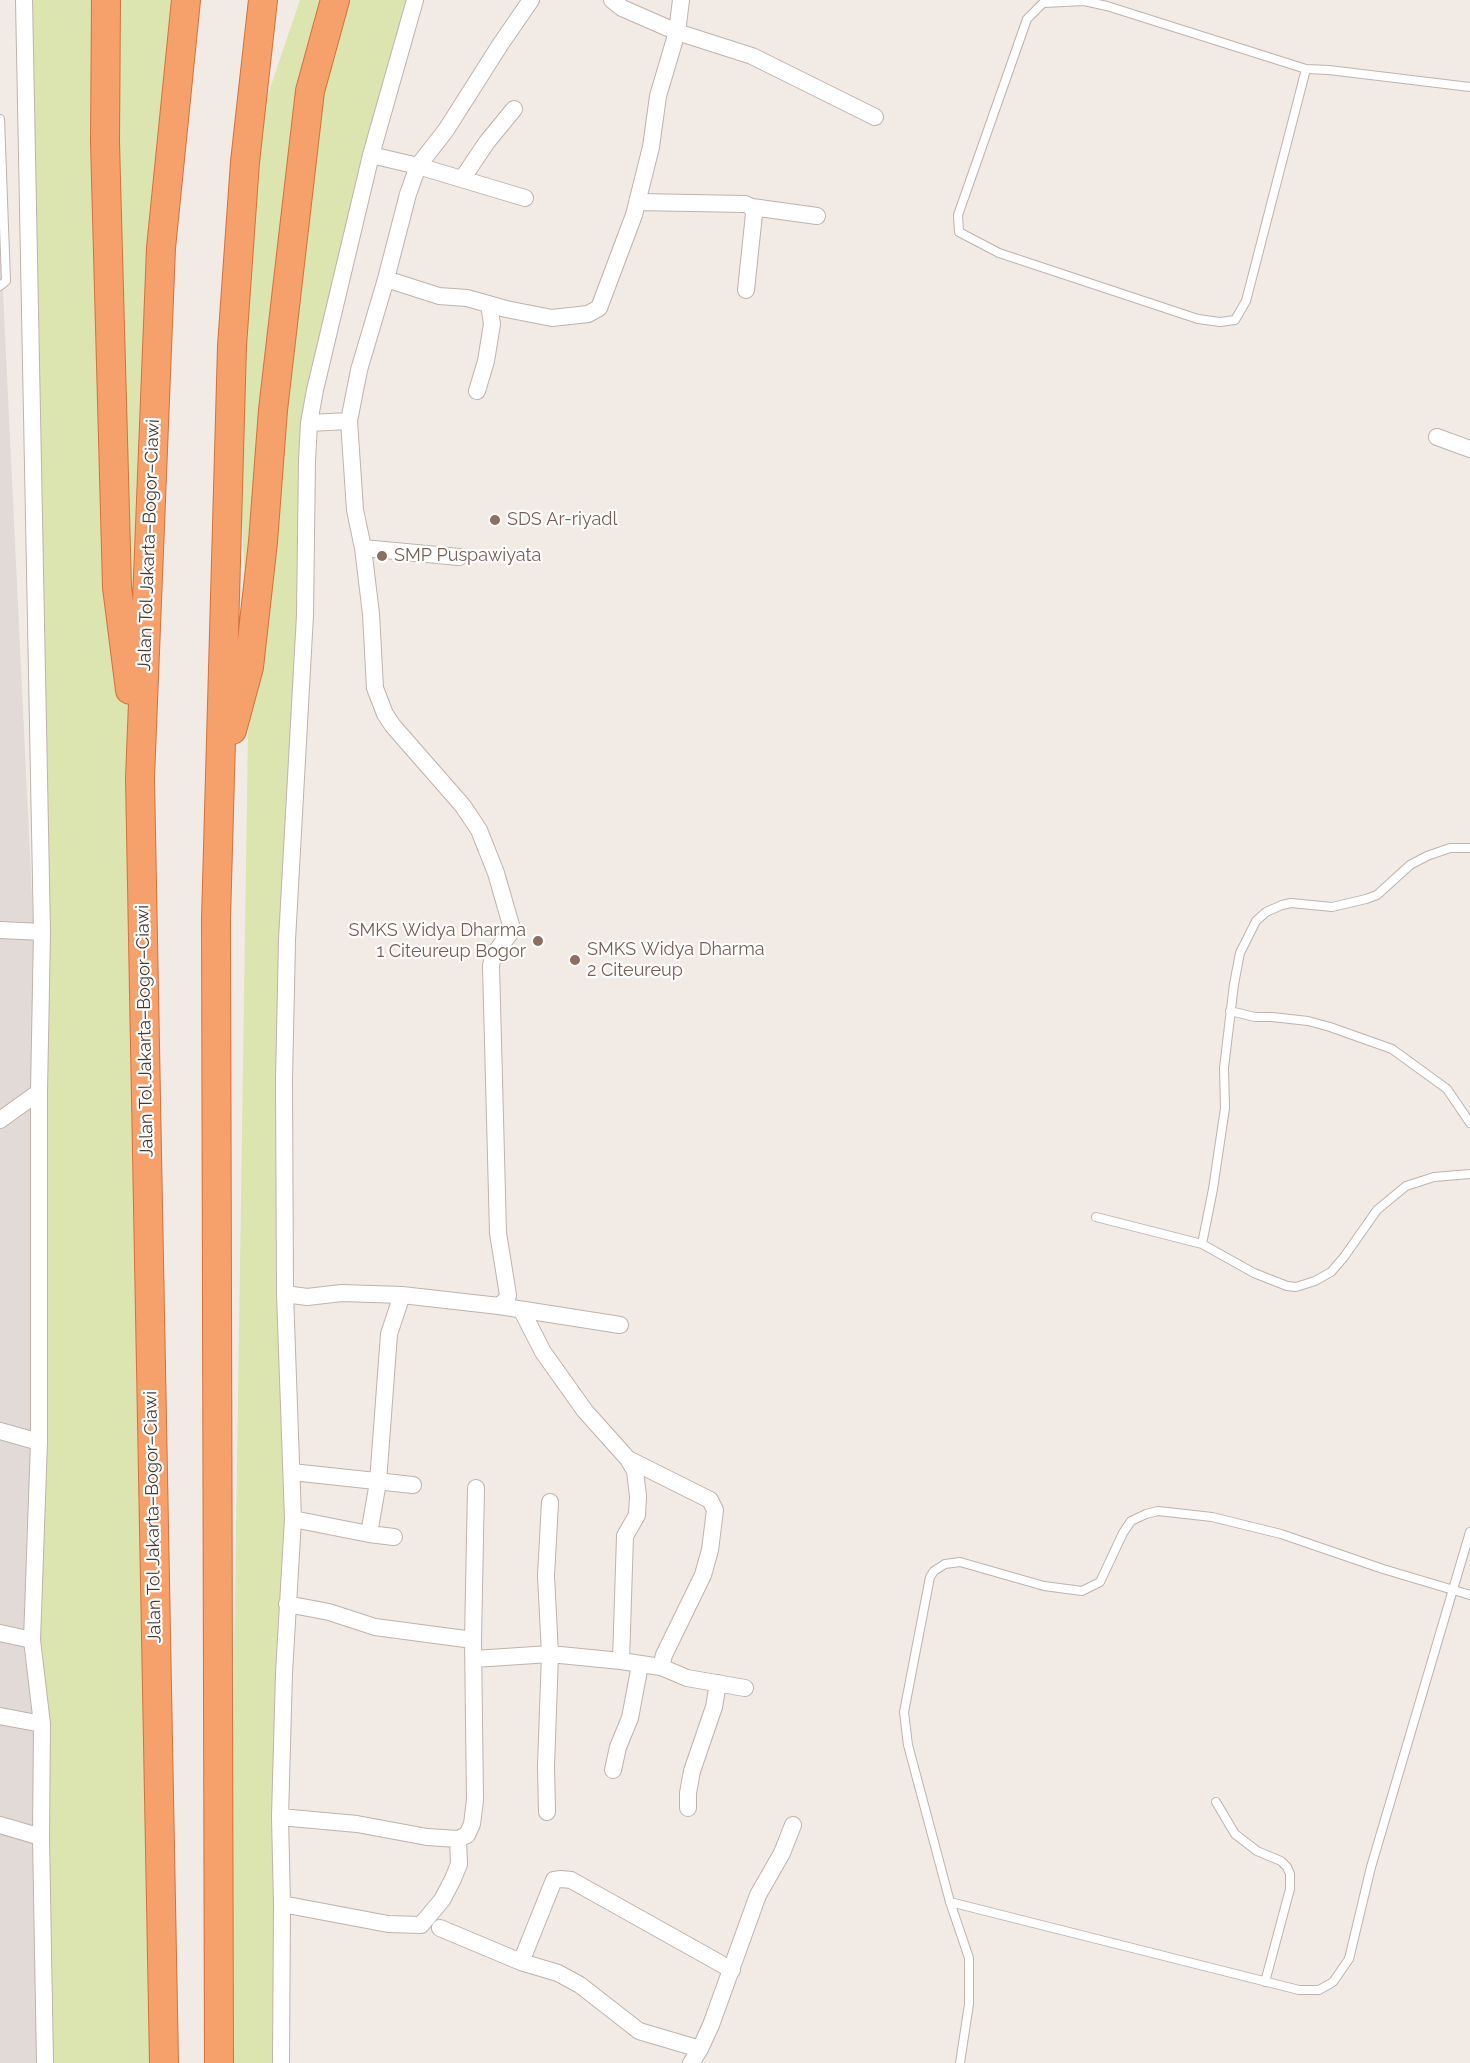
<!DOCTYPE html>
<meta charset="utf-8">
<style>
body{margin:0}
canvas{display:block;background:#f2eae5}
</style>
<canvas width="1470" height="2063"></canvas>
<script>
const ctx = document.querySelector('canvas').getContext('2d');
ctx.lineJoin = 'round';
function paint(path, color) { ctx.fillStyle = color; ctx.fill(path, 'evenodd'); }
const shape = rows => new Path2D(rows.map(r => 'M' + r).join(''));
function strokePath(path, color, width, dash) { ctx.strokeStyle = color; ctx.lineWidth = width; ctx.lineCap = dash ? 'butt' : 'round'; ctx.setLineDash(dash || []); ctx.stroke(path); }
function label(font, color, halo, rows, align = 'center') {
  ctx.font = font + ' Raleway,sans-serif'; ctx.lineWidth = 4.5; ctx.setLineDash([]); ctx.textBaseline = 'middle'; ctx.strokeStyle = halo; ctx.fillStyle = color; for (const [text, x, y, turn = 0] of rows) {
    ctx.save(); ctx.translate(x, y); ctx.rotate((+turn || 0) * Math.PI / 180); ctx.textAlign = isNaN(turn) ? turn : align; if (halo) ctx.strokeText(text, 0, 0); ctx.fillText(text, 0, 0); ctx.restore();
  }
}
paint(shape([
 [0,231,57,1416,80,2063,0,2063]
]), '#e1dad7');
paint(shape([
 [27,0,188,0,140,778,162,2063,41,2063,39,1092],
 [300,0,415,0,315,390,284,1080,292,1472,281,2063,228,2063,249,667,233,334,245,162]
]), '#dce4b0');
const lane = shape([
 [1306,69,1246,301,1235,320,1220,322,1198,319,999,253,959,232,958,215,1027,19,1043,3,1084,1,1107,6,1306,69,1329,70,1470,87],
 [0,119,6,281,0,286],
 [1230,1011,1255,1017,1272,1017,1308,1021,1330,1027,1392,1049,1447,1089,1470,1123],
 [1096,1217,1202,1244,1254,1273,1287,1286,1296,1287,1315,1281,1331,1272,1344,1257,1377,1210,1406,1186,1434,1177,1470,1174],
 [1202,1244,1213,1189,1225,1108,1224,1068,1234,984,1240,953,1256,921,1266,912,1282,905,1291,903,1332,907,1366,899,1377,895,1410,865,1427,856,1450,848,1470,848],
 [1216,1802,1235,1834,1257,1851,1281,1861,1287,1867,1290,1874,1290,1889,1265,1982],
 [950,1902,1299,1990,1319,1990,1333,1982,1349,1959,1371,1867,1470,1532],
 [960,2063,969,2004,969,1958,950,1902,908,1745,904,1712,930,1577,934,1571,945,1564,960,1562,1044,1586,1082,1591,1100,1582,1123,1533,1131,1521,1146,1514,1158,1511,1212,1517,1281,1534,1383,1569,1470,1595]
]);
const street = shape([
 [24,0,42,932,39,1092,39,1442,32,1640,42,1724,41,1837,45,2063],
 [612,0,622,8,677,32,752,56,875,117],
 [371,155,418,166,525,198],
 [462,179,487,142,514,109],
 [637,202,745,204,752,207,754,214,746,290],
 [752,207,817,216],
 [386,279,439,296,467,298,506,309,552,318,588,314,599,308,634,215,651,147,658,96,677,32,681,0],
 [477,391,486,361,492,324,489,304],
 [309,423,349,421],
 [1437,437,1470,449],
 [363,548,459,557],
 [0,930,42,932],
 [0,1120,39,1092],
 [285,1294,307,1297,342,1293,402,1295,499,1306,620,1325],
 [499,1306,507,1299,508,1295,498,1233,491,965,494,954,511,932,511,925,496,873,479,830,463,806,393,726,385,714,375,688,371,614,363,548,355,510,349,421,359,370,386,279,408,194,418,166,446,130,500,45,531,0],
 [522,1311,543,1352,585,1411,628,1459,635,1471,638,1496,637,1515,625,1536,621,1661],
 [0,1431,39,1442],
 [628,1459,710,1500,715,1510,710,1550,703,1575,664,1655,661,1667],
 [292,1472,413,1485],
 [293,1519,369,1534,394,1537],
 [369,1534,378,1482,389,1334,402,1295],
 [287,1604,329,1612,375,1627,473,1640],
 [0,1633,32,1640],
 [474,1659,550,1654,621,1661,661,1667,687,1678,745,1688],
 [0,1716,42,1724],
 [613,1770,618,1747,630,1718,640,1665],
 [688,1808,688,1793,692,1771,714,1707,718,1683],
 [547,1812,546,1766,550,1654,546,1576,550,1502],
 [280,1817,357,1824,427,1837,458,1839,467,1835,472,1824,475,1800,473,1640,476,1488],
 [0,1825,41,1837],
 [282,1904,388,1924,421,1925,442,1900,453,1879,459,1864,458,1839],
 [440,1928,521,1962,558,1973,580,1985,639,2031,700,2049],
 [521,1962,554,1880,561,1879,571,1880,732,1970],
 [281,2063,282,1904,280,1817,284,1673,293,1519,285,1294,284,1080,287,940,305,615,307,461,309,423,315,390,371,155,415,0],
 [691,2063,700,2049,711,2025,758,1895,782,1853,793,1825]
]);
const highway = shape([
 [106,0,105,142,117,587,130,690],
 [232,730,249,667,263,542,273,410,310,91,335,0],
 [164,2063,140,778,161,248,186,0],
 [219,2063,216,919,232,346,245,162,263,0]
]);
strokePath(lane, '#bfb3ac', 10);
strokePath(street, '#bfb3ac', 18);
strokePath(highway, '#d4713d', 30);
strokePath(lane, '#fff', 8);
strokePath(street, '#fff', 16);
strokePath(highway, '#f6a06c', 28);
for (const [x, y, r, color] of [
 [495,520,6,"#8d6e63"],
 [382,556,6,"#8d6e63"],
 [538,941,6,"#8d6e63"],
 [575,960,6,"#8d6e63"]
]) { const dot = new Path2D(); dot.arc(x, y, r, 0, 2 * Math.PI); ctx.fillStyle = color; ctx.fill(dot); strokePath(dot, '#fff', 2); }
label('18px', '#785e54', '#fff', [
 ["SDS Ar-riyadl",507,520],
 ["SMP Puspawiyata",394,556],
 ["SMKS Widya Dharma",526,931,"right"],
 ["1 Citeureup Bogor",526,952,"right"],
 ["SMKS Widya Dharma",587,950],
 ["2 Citeureup",587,971]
], 'left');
label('18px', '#443a35', '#fff', [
 ["Jalan Tol Jakarta–Bogor–Ciawi",149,545,-88],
 ["Jalan Tol Jakarta–Bogor–Ciawi",145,1031,-91],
 ["Jalan Tol Jakarta–Bogor–Ciawi",153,1517,-91]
]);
</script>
